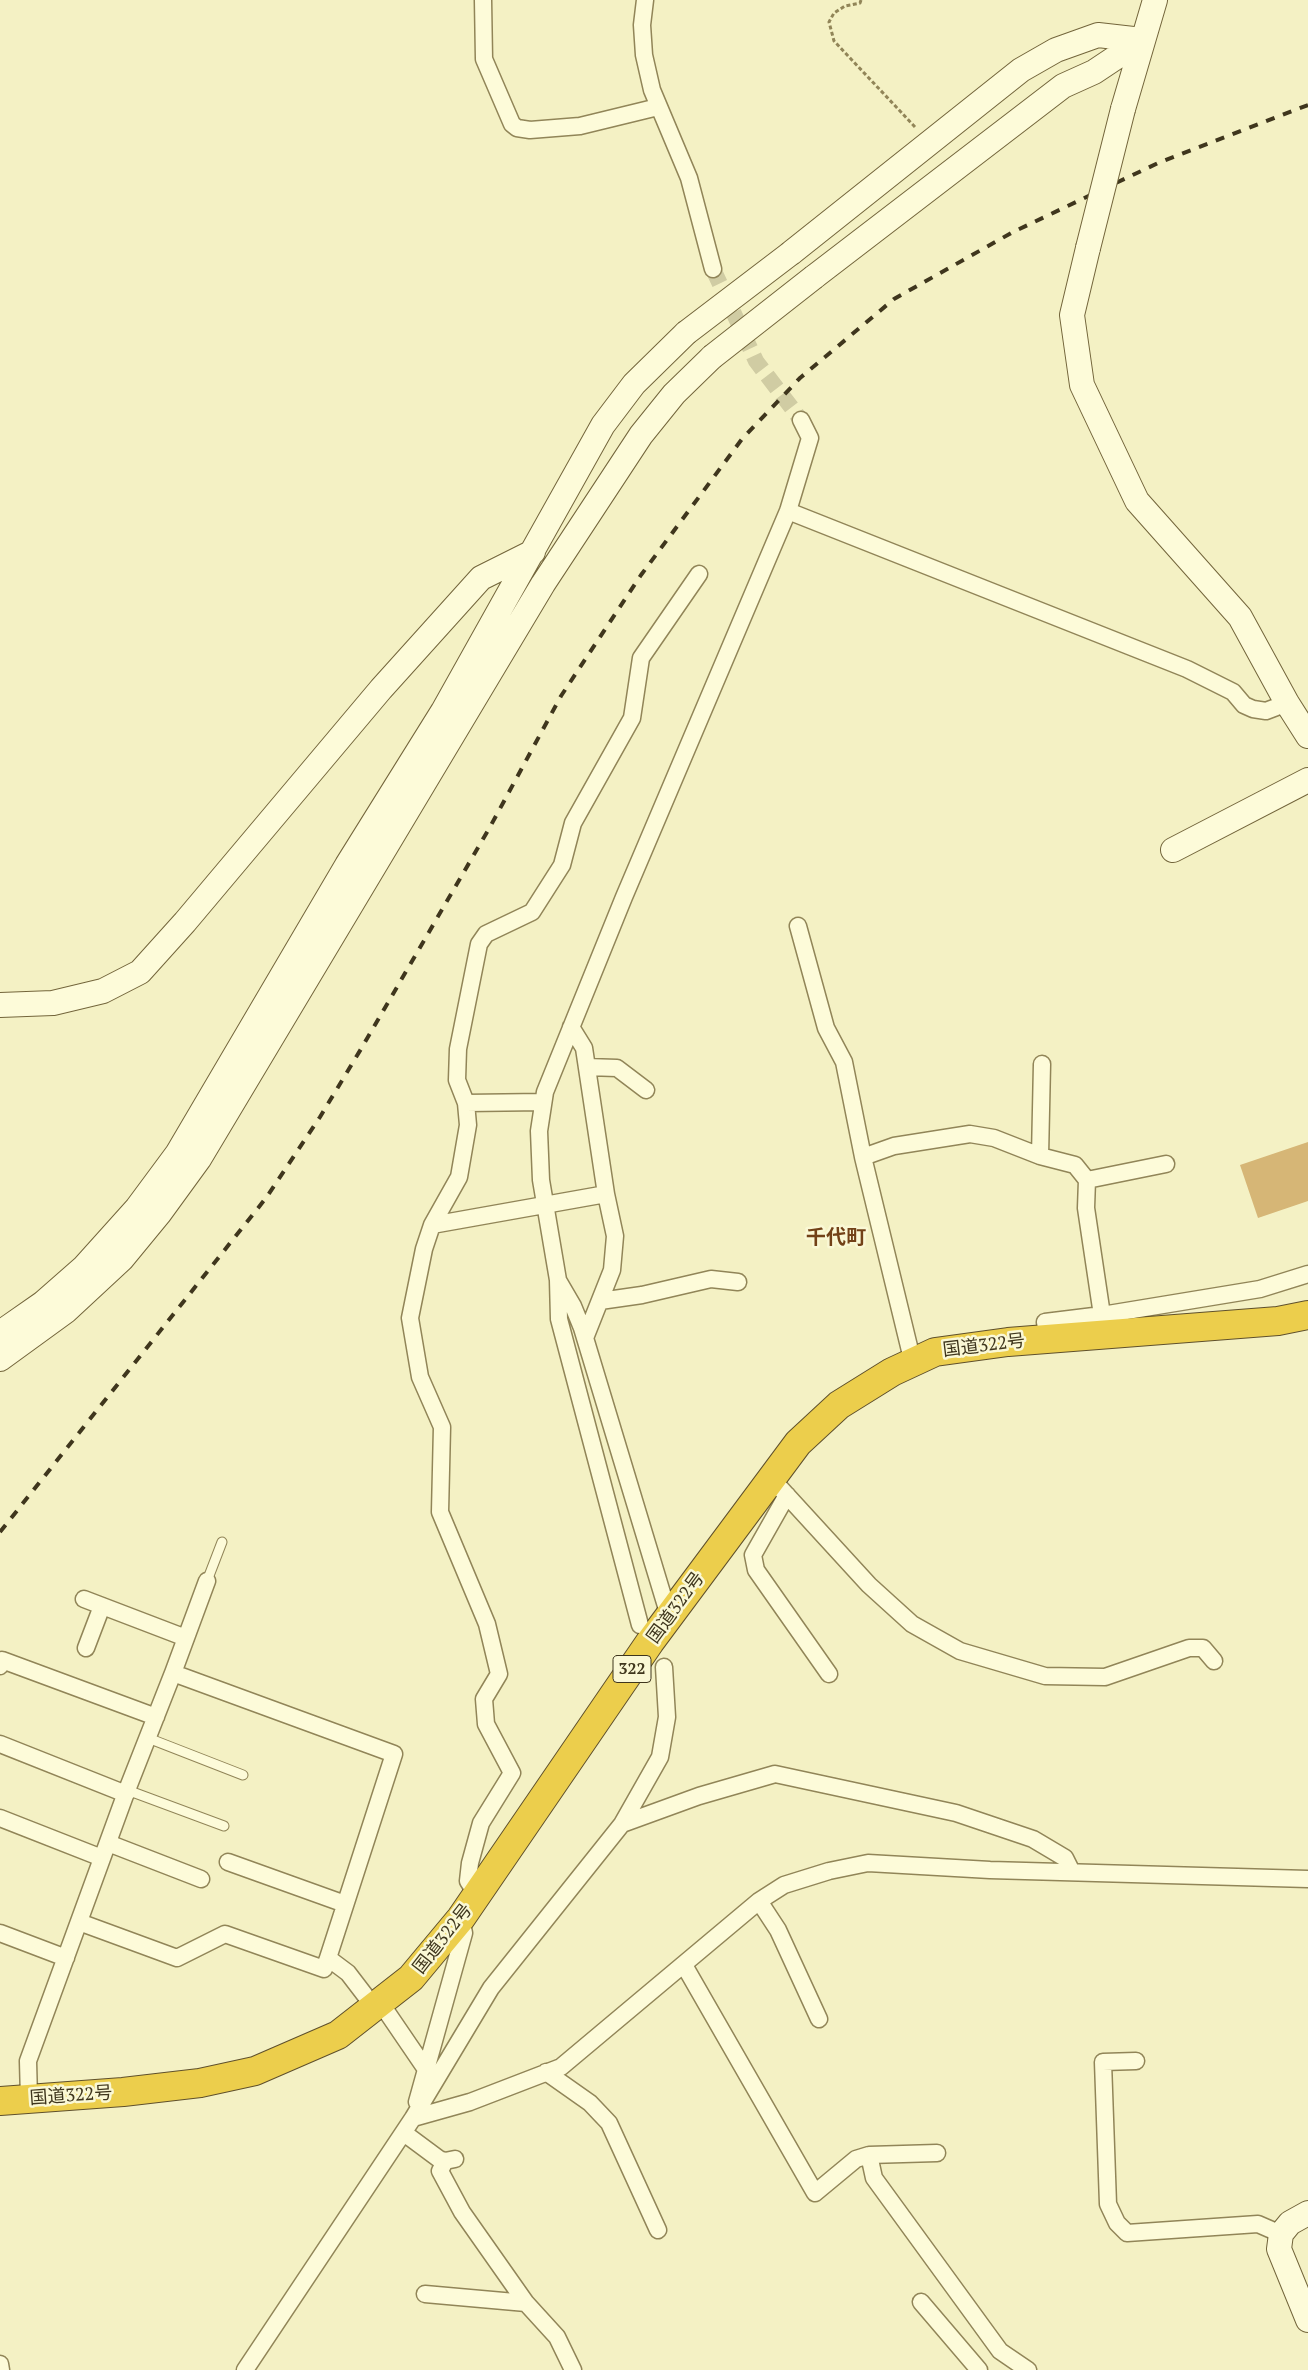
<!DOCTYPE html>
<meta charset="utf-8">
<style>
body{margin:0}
canvas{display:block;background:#f4f1c4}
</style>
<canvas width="1308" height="2370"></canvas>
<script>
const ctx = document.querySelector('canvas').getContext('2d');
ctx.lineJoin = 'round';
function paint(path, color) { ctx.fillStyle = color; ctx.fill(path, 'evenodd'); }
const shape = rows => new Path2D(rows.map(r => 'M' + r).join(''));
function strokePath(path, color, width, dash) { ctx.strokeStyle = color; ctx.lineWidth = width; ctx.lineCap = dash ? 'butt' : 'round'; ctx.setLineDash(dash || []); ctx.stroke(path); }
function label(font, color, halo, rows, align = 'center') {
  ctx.font = font + ' "PT Serif","Noto Sans JP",serif'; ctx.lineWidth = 5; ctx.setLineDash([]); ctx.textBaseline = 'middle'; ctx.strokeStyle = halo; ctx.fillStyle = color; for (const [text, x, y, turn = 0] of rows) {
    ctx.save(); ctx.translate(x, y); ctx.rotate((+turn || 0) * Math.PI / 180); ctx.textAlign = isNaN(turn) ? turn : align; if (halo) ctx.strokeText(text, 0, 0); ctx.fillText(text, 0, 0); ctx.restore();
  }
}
paint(shape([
 [1308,1142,1308,1201,1258,1218,1240,1165]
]), '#d6b676');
strokePath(shape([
 [713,269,756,361,801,420]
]), '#d0cca3', 16, [16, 8]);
const lane = shape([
 [207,1581,222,1542],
 [148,1738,243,1775],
 [127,1790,224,1826]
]);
const street = shape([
 [483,0,484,59,512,124,517,128,530,130,580,126,658,107],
 [645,0,642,25,644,55,652,90,689,178,713,269],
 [788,511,1187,669,1233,692,1244,705,1253,709,1266,711,1287,703],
 [798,926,826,1028,844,1062,863,1157,913,1363],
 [571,1027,584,1048,606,1194],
 [587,1067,617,1068,646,1090],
 [466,1103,457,1080,458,1049,479,944,486,934,532,912,562,865,573,823,632,718,641,658,699,574],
 [1040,1156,1042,1064],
 [863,1157,894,1146,970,1134,994,1138,1040,1156,1075,1165,1087,1180,1166,1164],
 [432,1225,606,1194,615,1236,612,1270,585,1338],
 [559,1282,573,1306,582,1328,669,1616],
 [600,1301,642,1295,711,1279,738,1282],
 [1102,1315,1260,1289,1308,1274],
 [1048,1339,1045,1322,1102,1315,1086,1208,1087,1180],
 [771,1478,869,1585,912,1624,960,1651,1045,1676,1105,1677,1189,1648,1203,1648,1214,1661],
 [787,1495,753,1555,756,1570,829,1674],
 [84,1599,186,1638],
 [640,1625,559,1319,558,1280,541,1180,539,1131,545,1092,624,897,788,511,810,438,801,420],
 [86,1648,102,1606],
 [0,1666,2,1660,156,1717],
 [173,1673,207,1581],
 [0,1744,126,1794],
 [0,1818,102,1858],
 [622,1824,699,1796,775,1774,956,1813,1033,1839,1065,1858,1072,1872],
 [108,1843,201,1879],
 [228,1862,345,1904],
 [477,1895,468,1881,470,1863,481,1823,512,1773,486,1724,484,1699,499,1674,487,1624,440,1512,442,1427,420,1377,410,1318,424,1249,432,1225,459,1177,468,1125,466,1103,543,1102],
 [759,1901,778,1930,819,2019],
 [79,1922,177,1958,225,1934,324,1969,328,1958],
 [0,1933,66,1958],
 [684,1965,815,2193,856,2159,869,2155],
 [380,2002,425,2068],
 [1136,2061,1103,2062,1108,2204,1117,2223,1127,2233,1258,2224,1281,2234],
 [546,2072,590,2103,609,2123,658,2230],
 [29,2099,28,2061,127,1790,173,1673,394,1754,328,1958,348,1973,374,2007],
 [417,2102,464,1933,461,1918],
 [413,2118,470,2102,561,2067,759,1901,784,1885,829,1871,868,1863,990,1870,1308,1879],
 [404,2133,439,2159,445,2161,455,2159],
 [937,2153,869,2155,874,2178,1000,2351,1028,2370],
 [445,2161,440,2171,462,2212,526,2303],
 [425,2294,526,2303,557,2337,573,2370],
 [921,2302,979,2370],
 [0,2364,1,2370],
 [245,2370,413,2118,491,1988,622,1824,660,1757,667,1717,664,1667]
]);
const secondary = shape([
 [1123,109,1155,0],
 [1088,248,1072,315,1082,385,1137,501,1240,617,1287,703,1308,736],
 [791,253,1021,70,1056,50,1098,35,1142,40],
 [814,277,1063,86,1094,72,1142,40],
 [1173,850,1308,780],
 [0,1005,53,1003,103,991,140,972,185,922,381,689,481,578,533,552],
 [0,1333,43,1303,84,1267,137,1208,177,1154,347,865,443,711,603,425,634,384,686,333],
 [0,1359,66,1311,122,1259,159,1214,199,1159,543,584,641,435,674,394,712,357],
 [1308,2213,1290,2223,1281,2234,1279,2249,1308,2320]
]);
const highway = shape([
 [0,2101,123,2092,200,2083,255,2071,338,2035,411,1978,461,1918,650,1642,798,1443,839,1405,892,1372,935,1352,1008,1342,1278,1321,1308,1315]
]);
strokePath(lane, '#918558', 11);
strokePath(street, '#918558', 19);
strokePath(secondary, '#73653b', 26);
strokePath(highway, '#5f502c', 30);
strokePath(shape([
 [861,0,860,3,845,6,834,13,829,22,834,41,916,128]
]), '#918558', 3, [4, 2.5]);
strokePath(lane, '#fdfbd9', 9);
strokePath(street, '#fdfbd9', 16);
strokePath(secondary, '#fdfbd9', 24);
strokePath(highway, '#ecce4c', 28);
strokePath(shape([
 [0,1532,266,1198,320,1117,361,1049,490,827,561,696,641,575,742,439,800,378,894,299,1013,232,1158,163,1308,105]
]), '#3f361d', 4, [9, 9]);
const secondaryBridge = shape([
 [1088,248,1123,109],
 [686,333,791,253],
 [712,357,814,277]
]);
strokePath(secondaryBridge, '#73653b', 26, []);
strokePath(secondaryBridge, '#fdfbd9', 24);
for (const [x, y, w] of [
 [632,1669,38]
]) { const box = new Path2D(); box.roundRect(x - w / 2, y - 13.5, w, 27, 4); ctx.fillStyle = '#faf8d5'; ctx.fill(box); strokePath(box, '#3f361d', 1); }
label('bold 16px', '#3f361d', null, [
 ["322",632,1669]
]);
label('18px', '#3f361d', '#faf8d5', [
 ["国道322号",984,1346,-7],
 ["国道322号",676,1608,-54],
 ["国道322号",443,1939,-52],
 ["国道322号",71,2096,-4]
]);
label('bold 20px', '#724117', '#faf8d5', [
 ["千代町",836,1238]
]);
</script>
